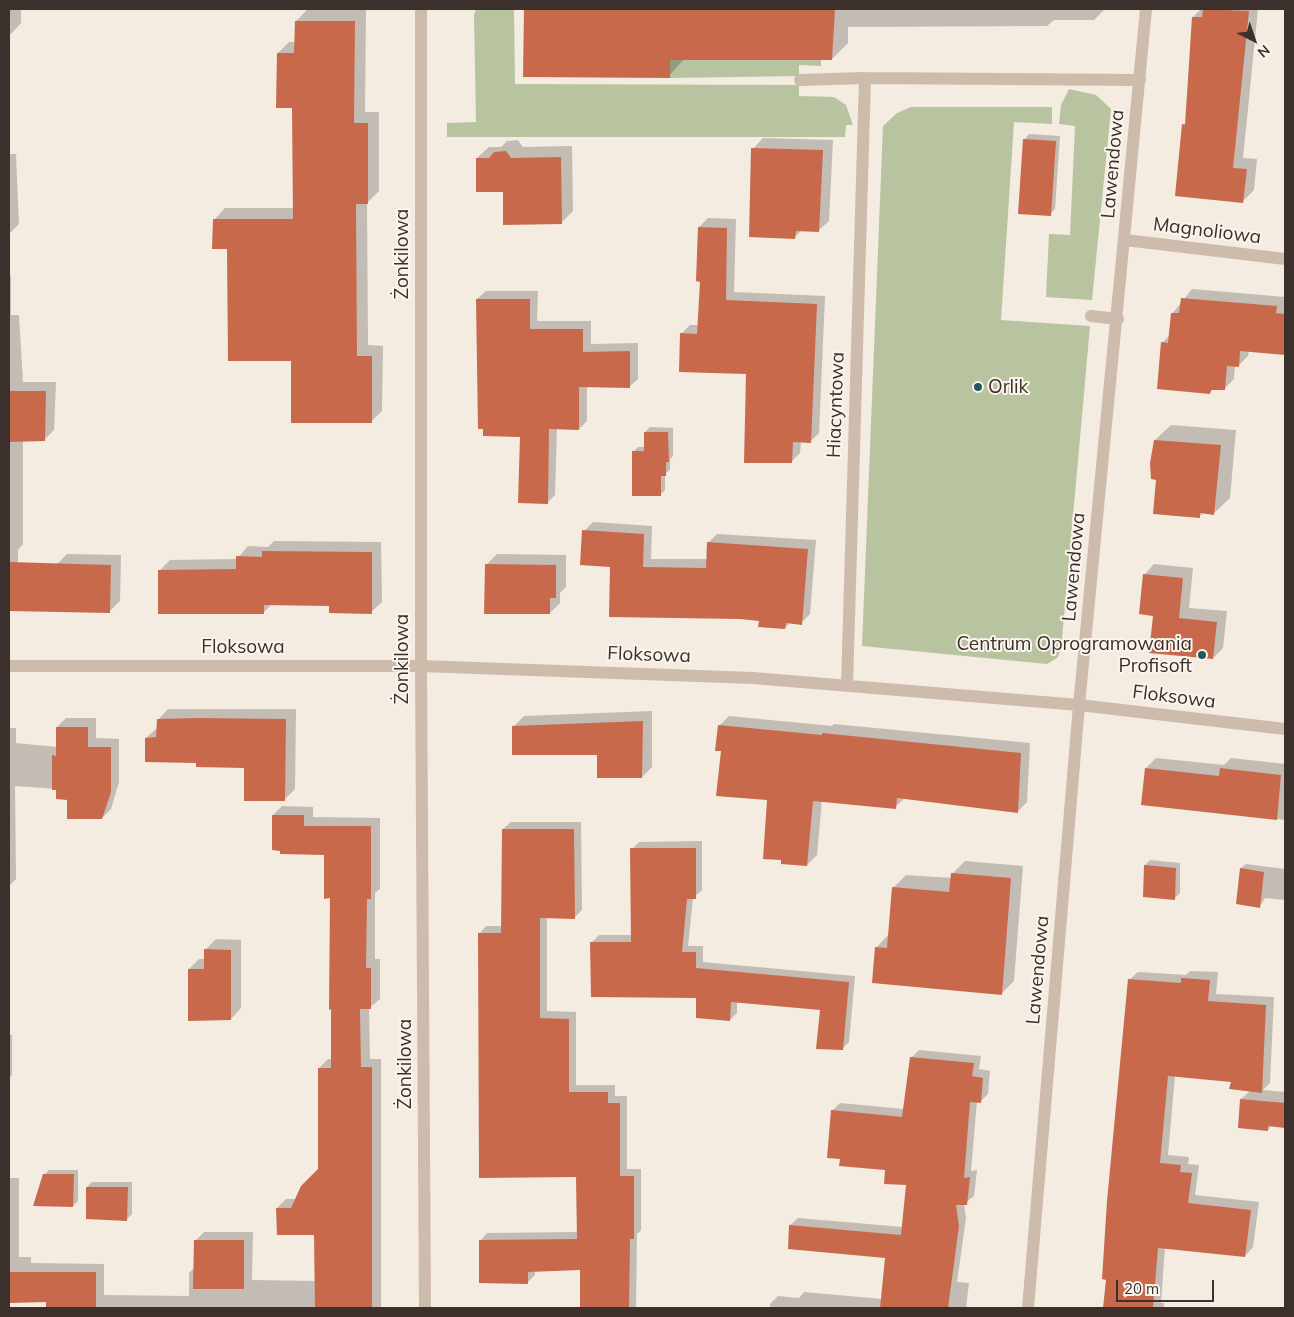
<!DOCTYPE html>
<meta charset="utf-8">
<style>
body{margin:0}
#map{position:relative;width:1294px;height:1317px;overflow:hidden;background:#f4ebe1;font-family:Mulish,sans-serif}
canvas{display:block}
.frame{position:absolute;inset:0;border:10px solid #3b302b;pointer-events:none}
.north{position:absolute;left:1229px;top:15px;width:50px;height:50px;-webkit-text-stroke:4px #fbf5ee;paint-order:stroke;rotate:139deg;font-size:14px;font-weight:700;line-height:20px;text-align:center;color:#3b302b}
.north::after{content:'';display:block;margin:auto;width:18px;height:22px;background:#3b302b;clip-path:polygon(50% 0,100% 100%,50% 72%,0 100%)}
.scale{position:absolute;left:1116px;top:1280px;width:98px;height:22px;box-sizing:border-box;border:2px solid #3b302b;border-top:0;padding-left:6px;font-size:15px;line-height:18px;white-space:nowrap;color:#3b302b;-webkit-text-stroke:4px #fbf5ee;paint-order:stroke}
</style>
<div id="map">
<canvas width="1294" height="1317"></canvas>
<div class="frame"></div>
<div class="north">N</div>
<div class="scale">20 m</div>
</div>
<script>
const ctx = document.querySelector('canvas').getContext('2d');
ctx.lineJoin = 'round';
function paint(path, color) { ctx.fillStyle = color; ctx.fill(path, 'evenodd'); }
const shape = rows => new Path2D(rows.map(r => 'M' + r).join(''));
function strokePath(path, color, width, dash) { ctx.strokeStyle = color; ctx.lineWidth = width; ctx.lineCap = dash ? 'butt' : 'round'; ctx.setLineDash(dash || []); ctx.stroke(path); }
function label(font, color, halo, rows, align = 'center') {
  ctx.font = font + ' Mulish,sans-serif'; ctx.lineWidth = 4; ctx.setLineDash([]); ctx.textBaseline = 'middle'; ctx.strokeStyle = halo; ctx.fillStyle = color; for (const [text, x, y, turn = 0] of rows) {
    ctx.save(); ctx.translate(x, y); ctx.rotate((+turn || 0) * Math.PI / 180); ctx.textAlign = isNaN(turn) ? turn : align; if (halo) ctx.strokeText(text, 0, 0); ctx.fillText(text, 0, 0); ctx.restore();
  }
}
paint(shape([
 [476,9,514,9,515,84,799,85,799,96,834,97,846,105,853,125,846,125,845,137,447,137,447,123,476,122,474,15],
 [670,60,821,60,821,66,799,65,799,76,670,78],
 [1069,89,1096,95,1111,109,1092,300,1046,297,1049,234,1070,235,1075,126,1059,124,1061,105],
 [911,107,1052,107,1052,124,1014,122,1001,320,1090,326,1061,650,1057,658,1047,664,862,646,883,126,897,113]
]), '#b8c4a0');
paint(shape([
 [9,9,21,9,21,23,11,34,9,34],
 [314,9,366,9,365,112,379,112,379,191,367,203,368,345,383,346,382,411,371,422,292,359,214,220,225,208,294,208,294,107,278,53,289,42,295,42,296,21,307,10],
 [525,9,1105,9,1094,20,1054,20,1047,26,848,27,848,43,832,59,685,58,669,76,525,76],
 [1201,9,1258,9,1243,158,1257,159,1254,190,1243,201,1183,125,1187,122,1193,17],
 [1029,134,1060,136,1055,209,1050,214,1025,139],
 [763,138,833,140,829,221,818,231,802,230,794,238,753,149],
 [518,140,523,147,572,146,573,211,561,223,504,191,477,158,489,147,501,147,507,141],
 [9,154,16,154,19,224,9,234],
 [708,218,736,219,734,292,825,296,819,433,810,442,801,441,800,453,791,462,748,373,681,334,690,325,699,325,701,281,699,227],
 [9,276,11,276,11,315,19,315,23,382,56,382,54,430,44,440,23,440,23,544,18,550,18,600,9,609],
 [1192,289,1285,297,1285,354,1249,350,1248,356,1238,366,1235,365,1234,379,1224,389,1214,389,1210,392,1162,343,1170,335,1172,314],
 [486,291,538,291,537,321,591,321,591,344,638,343,638,379,629,387,587,386,587,421,579,429,557,428,555,495,547,503,521,435,479,428,477,299],
 [1171,425,1236,430,1230,498,1214,513,1204,512,1199,517,1157,479,1155,440],
 [650,427,673,428,673,456,670,459,670,470,665,474,665,490,660,495,633,452,638,447,645,447,645,432],
 [593,522,652,526,651,559,708,559,708,543,717,534,816,540,810,614,801,623,791,622,785,628,611,566,584,531],
 [274,541,381,542,382,602,371,612,331,605,272,604,263,613,160,570,170,560,237,559,248,546,268,547],
 [67,554,121,555,120,601,109,612,57,564],
 [497,554,566,555,566,587,560,593,560,603,550,613,486,565],
 [1154,564,1193,568,1189,608,1227,611,1223,648,1213,658,1154,614,1144,575],
 [168,709,296,709,295,789,284,800,245,767,197,761,146,738,157,728,158,720],
 [652,711,652,767,642,777,598,754,513,727,524,716],
 [729,716,832,726,834,724,1030,743,1027,802,1017,812,905,798,895,807,822,800,817,855,807,865,768,799,722,750,719,726],
 [66,718,96,718,96,738,119,739,119,782,111,809,102,818,68,799,57,789,15,786,16,879,9,886,9,728,16,728,16,743,57,747,57,727],
 [1156,758,1224,765,1231,758,1285,764,1285,820,1143,804,1146,768],
 [282,806,313,807,313,817,380,818,380,889,375,893,375,959,380,959,380,999,369,1008,370,1059,381,1059,381,1308,47,1308,47,1301,9,1302,9,1178,19,1178,19,1257,31,1257,31,1263,104,1264,104,1295,189,1296,189,1273,195,1267,195,1241,204,1232,253,1232,252,1280,316,1281,315,1234,277,1208,286,1199,296,1199,320,1169,319,1068,328,1059,332,1059,331,897,325,853,273,815],
 [511,822,581,822,582,910,574,918,547,917,547,1011,576,1012,576,1085,615,1085,615,1096,627,1096,627,1169,641,1169,641,1230,637,1234,636,1308,581,1308,581,1269,535,1270,535,1275,528,1282,480,1241,487,1233,578,1232,577,1176,479,934,486,926,503,926,503,829],
 [702,841,702,890,693,898,688,946,703,946,703,962,855,976,849,1042,842,1049,821,1009,737,1002,737,1013,730,1020,698,997,592,942,599,935,632,935,632,849,639,842],
 [1150,860,1180,863,1180,893,1175,898,1145,896,1145,865],
 [965,861,1023,866,1014,981,1001,994,876,948,889,934,893,888,906,875,952,878,952,874],
 [1246,864,1285,869,1285,900,1265,898,1260,906,1241,868],
 [216,939,241,940,241,1008,231,1019,189,969,199,959,205,959,205,950],
 [1190,971,1218,972,1216,994,1274,997,1270,1083,1263,1090,1285,1092,1285,1127,1272,1125,1268,1130,1241,1099,1251,1090,1232,1081,1175,1075,1168,1155,1189,1157,1188,1164,1199,1165,1195,1195,1259,1202,1253,1247,1245,1256,1165,1247,1161,1303,1164,1303,1164,1308,1104,1308,1129,980,1138,972,1186,975],
 [9,1035,12,1035,12,1075,9,1079],
 [919,1050,981,1056,979,1069,990,1071,988,1094,980,1102,977,1101,971,1171,977,1170,974,1196,964,1204,966,1218,957,1282,969,1283,966,1308,770,1308,770,1304,778,1296,799,1298,804,1292,882,1299,886,1257,790,1248,790,1225,798,1218,903,1227,907,1184,887,1169,841,1158,832,1111,840,1103,904,1109,911,1058],
 [49,1170,78,1170,78,1201,73,1206,44,1175],
 [92,1182,132,1182,132,1214,127,1219,87,1187]
]), '#0003');
paint(shape([
 [524,9,835,9,832,60,670,60,670,78,523,77],
 [1203,9,1249,11,1233,168,1247,169,1243,203,1175,196,1182,124,1185,125,1192,17,1202,17],
 [295,21,355,21,354,123,368,123,368,204,356,204,357,356,372,356,372,423,291,423,291,361,228,361,227,249,212,249,213,219,293,219,292,108,276,108,277,53,294,53],
 [1023,139,1056,141,1051,216,1018,214],
 [751,148,823,150,819,232,796,231,795,239,749,237],
 [506,151,511,158,561,157,562,224,503,225,503,192,476,192,476,158,489,158,494,152],
 [698,227,727,228,726,300,817,304,811,443,793,442,792,463,744,463,746,374,679,372,680,333,697,334,700,282,696,281],
 [1181,298,1277,306,1276,313,1285,314,1285,355,1240,351,1239,367,1227,366,1225,390,1211,390,1210,394,1157,389,1161,342,1168,343,1171,313,1179,313],
 [476,299,530,299,530,329,583,329,583,352,630,351,630,388,579,387,579,430,549,429,548,504,518,503,520,437,483,436,483,429,478,429],
 [9,391,46,391,45,441,9,442],
 [644,432,668,432,669,462,666,462,666,476,661,476,661,496,632,496,632,451,644,451],
 [1154,440,1221,445,1214,515,1200,513,1200,518,1153,514,1156,480,1151,479,1150,463],
 [582,530,644,534,643,567,706,568,707,542,808,549,802,625,786,623,785,629,758,627,759,621,740,619,609,617,610,567,580,565],
 [262,551,372,552,372,614,329,613,329,606,264,605,264,614,158,614,158,570,236,569,236,556,262,557],
 [9,562,111,565,110,613,9,611],
 [485,564,556,565,556,598,550,598,550,614,484,614],
 [1143,574,1183,578,1179,618,1217,622,1213,659,1149,653,1153,616,1139,614],
 [197,718,286,719,285,801,244,801,244,768,196,767,196,763,145,762,145,738,156,737,157,719],
 [643,721,642,778,597,778,597,755,512,755,512,726],
 [718,725,822,735,822,733,1021,753,1018,813,897,798,896,809,813,801,807,866,781,864,781,860,763,859,767,800,716,796,721,751,715,751],
 [56,727,88,727,88,747,111,747,111,792,102,819,67,819,67,800,56,799,56,790,52,790,52,755,56,756],
 [1145,768,1219,776,1220,768,1281,775,1277,820,1141,805],
 [272,815,304,815,304,826,371,826,371,899,367,899,366,968,371,968,371,1009,360,1009,361,1067,372,1067,372,1308,315,1308,314,1235,277,1235,276,1208,291,1208,301,1186,318,1169,318,1068,331,1068,331,1009,329,1010,330,898,324,899,324,855,280,854,280,851,272,850],
 [502,829,574,829,575,919,540,918,540,1018,569,1019,569,1092,608,1092,608,1103,620,1103,620,1176,634,1176,634,1239,630,1239,629,1308,580,1308,580,1270,528,1272,528,1284,479,1283,479,1240,577,1239,576,1177,479,1178,478,933,501,933],
 [630,848,696,848,696,899,687,899,682,952,696,952,696,968,849,982,843,1050,816,1049,820,1010,731,1002,730,1021,696,1018,696,998,591,997,590,942,631,942],
 [1144,865,1176,868,1175,900,1143,897],
 [1240,868,1264,872,1260,908,1236,904],
 [951,873,1011,878,1002,995,872,983,875,947,887,948,892,887,949,892],
 [204,949,231,950,231,1020,188,1021,188,969,204,969],
 [1181,978,1210,980,1208,1001,1266,1005,1262,1093,1229,1089,1231,1082,1168,1076,1160,1163,1181,1165,1180,1172,1192,1173,1188,1203,1251,1210,1245,1257,1158,1248,1153,1308,1103,1308,1106,1280,1102,1279,1107,1201,1128,979,1181,983],
 [910,1057,974,1063,972,1076,983,1078,981,1103,970,1102,964,1178,970,1177,967,1205,956,1205,959,1226,948,1308,880,1308,885,1258,788,1249,789,1225,901,1235,906,1185,884,1184,885,1170,839,1166,840,1159,827,1158,831,1110,902,1117],
 [1240,1099,1285,1103,1285,1128,1268,1126,1268,1131,1238,1128],
 [43,1174,74,1174,73,1207,33,1206],
 [86,1187,128,1187,127,1221,86,1219],
 [194,1240,244,1240,244,1289,193,1289],
 [9,1272,96,1272,96,1308,46,1308,46,1302,9,1303]
]), '#c8694b');
strokePath(shape([
 [421,9,421,666,425,1308],
 [800,80,865,78,1140,80],
 [1125,240,1285,259],
 [1091,316,1118,319],
 [9,666,421,666,753,678,1079,705,1285,729],
 [847,685,865,78],
 [1028,1308,1079,705,1146,9]
]), '#cdbbac', 12);
for (const [x, y, r, color] of [
 [978,387,5,"#1f5a5e"],
 [1202,655,5,"#1f5a5e"]
]) { const dot = new Path2D(); dot.arc(x, y, r, 0, 2 * Math.PI); ctx.fillStyle = color; ctx.fill(dot); strokePath(dot, '#fbf5ee', 2); }
label('19px', '#3b302b', '#fbf5ee', [
 ["Lawendowa",1113,164,-85],
 ["Magnoliowa",1207,231,7],
 ["Żonkilowa",402,254,-90],
 ["Hiacyntowa",836,405,-88],
 ["Lawendowa",1074,567,-85],
 ["Floksowa",243,647],
 ["Floksowa",649,655,2],
 ["Żonkilowa",402,659,-90],
 ["Floksowa",1174,697,7],
 ["Lawendowa",1038,970,-85],
 ["Żonkilowa",405,1064,-90]
]);
label('19px', '#3b302b', '#fbf5ee', [
 ["Orlik",988,387],
 ["Centrum Oprogramowania",1192,644,"right"],
 ["Profisoft",1192,666,"right"]
], 'left');
</script>
